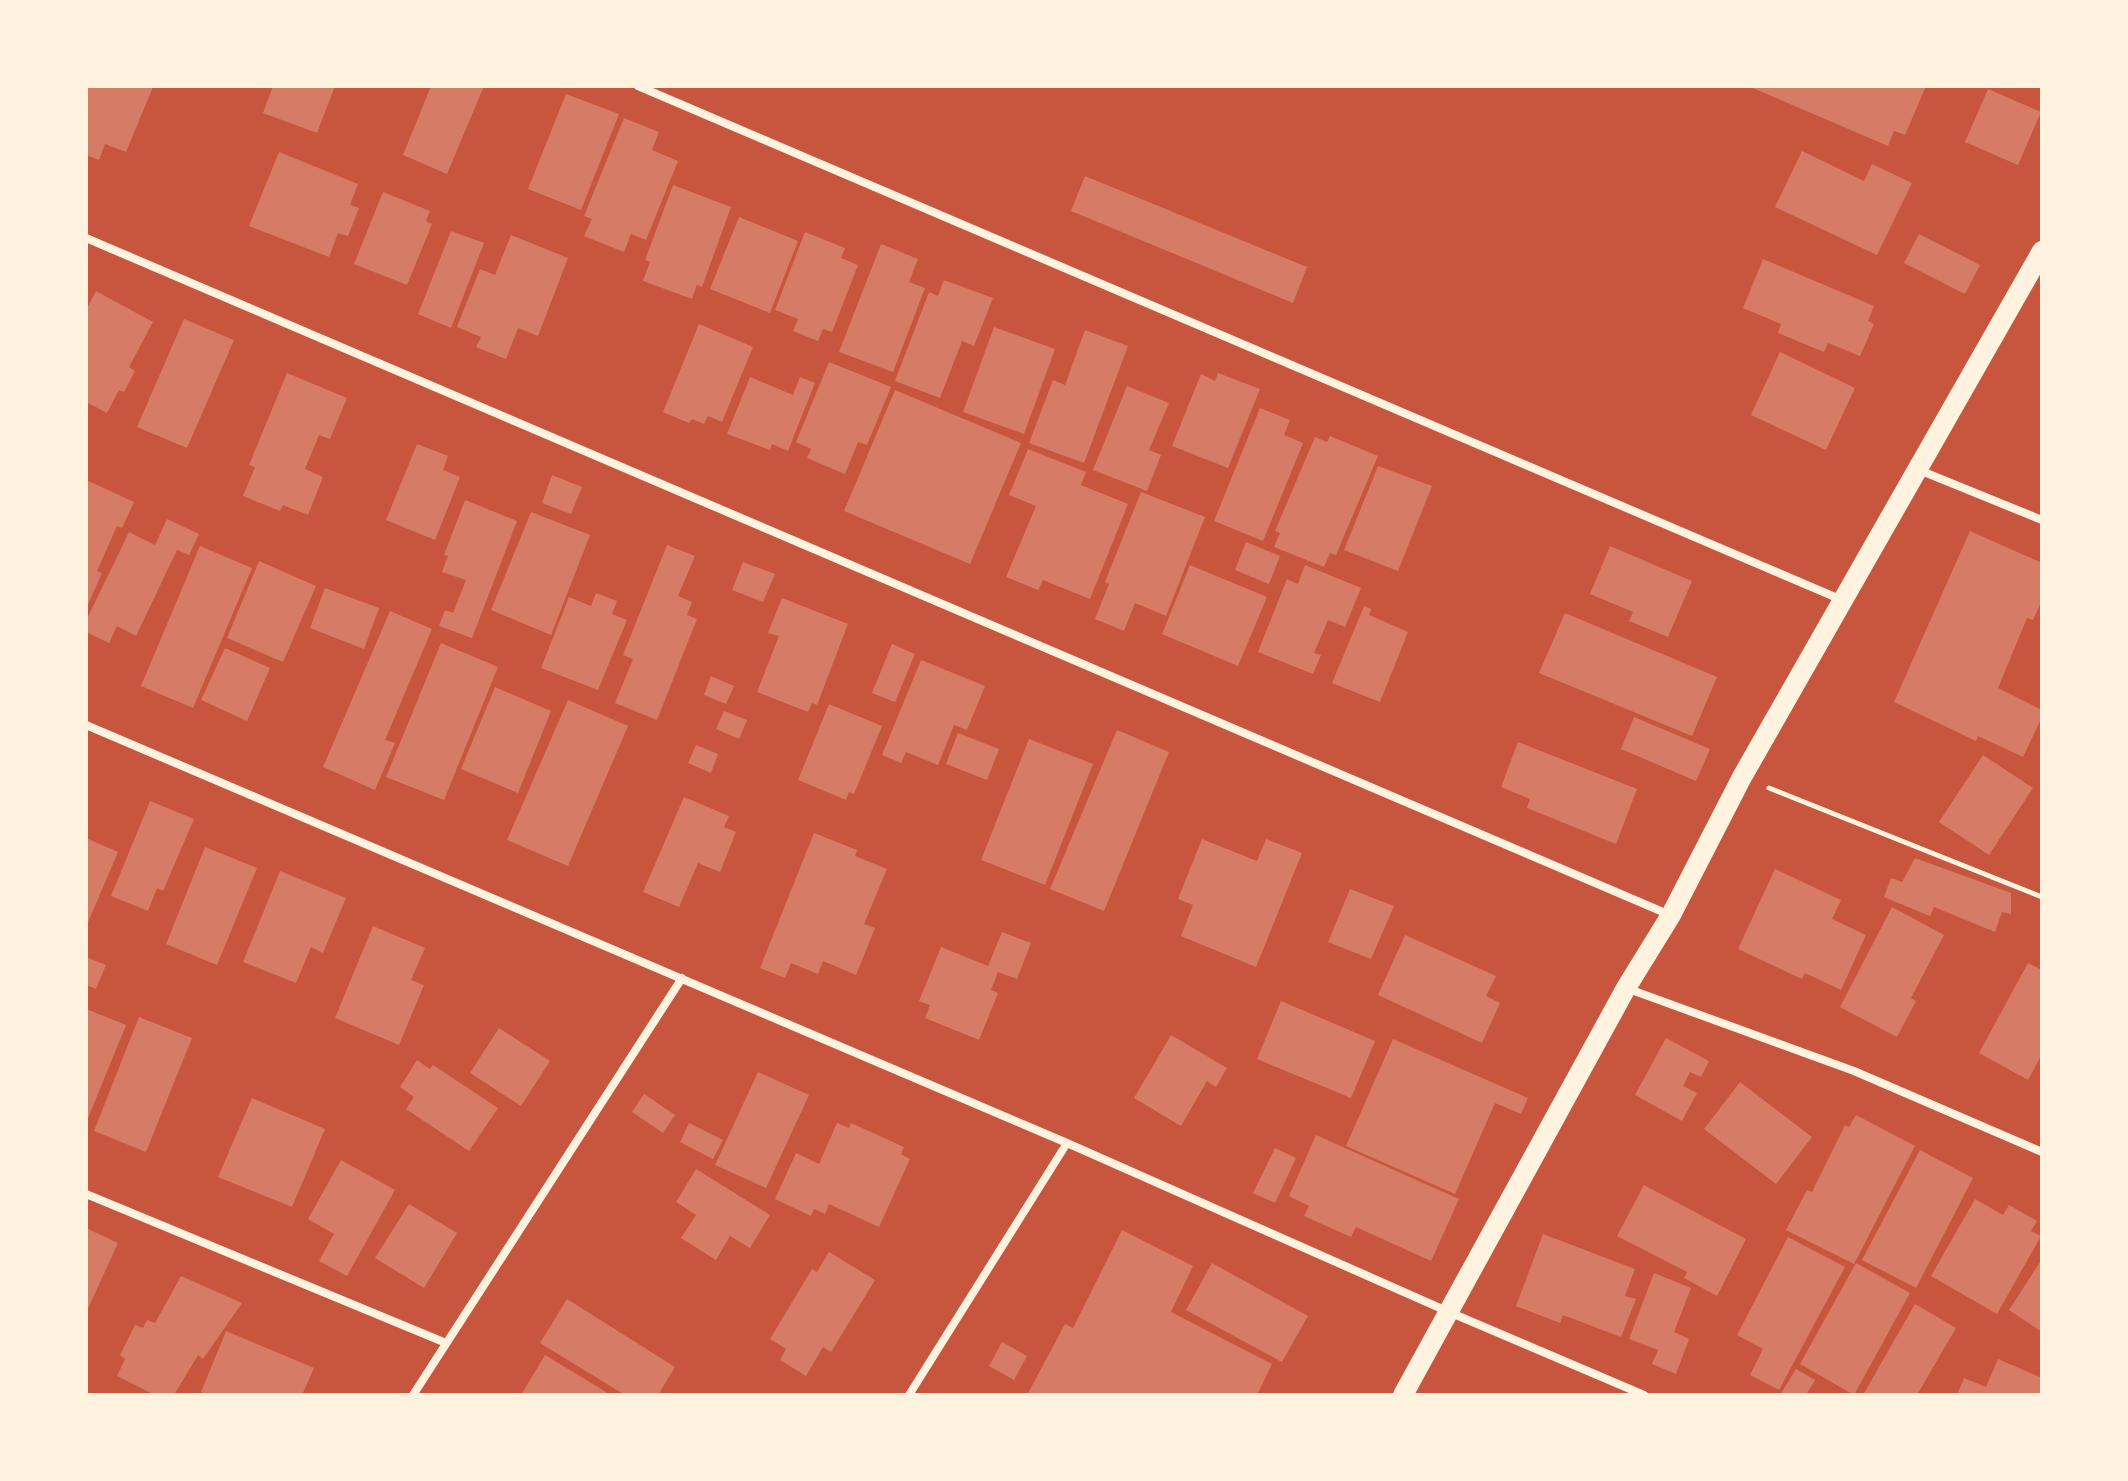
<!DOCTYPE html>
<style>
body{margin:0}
#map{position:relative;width:2128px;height:1481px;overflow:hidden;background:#c8553d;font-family:Raleway,sans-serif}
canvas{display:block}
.frame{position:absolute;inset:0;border:88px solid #fff3e0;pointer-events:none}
</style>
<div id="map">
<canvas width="2128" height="1481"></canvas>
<div class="frame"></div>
</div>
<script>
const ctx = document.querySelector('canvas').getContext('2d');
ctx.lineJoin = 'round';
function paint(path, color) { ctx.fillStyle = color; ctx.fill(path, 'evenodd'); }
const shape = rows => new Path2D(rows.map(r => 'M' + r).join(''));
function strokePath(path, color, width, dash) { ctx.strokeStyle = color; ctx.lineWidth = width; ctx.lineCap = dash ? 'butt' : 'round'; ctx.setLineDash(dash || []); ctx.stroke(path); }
paint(shape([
 [86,86,153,87,126,152,105,144,99,160,86,155],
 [273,86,335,86,317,133,263,113],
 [431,86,484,86,447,174,403,155],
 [1748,86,1926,86,1905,135,1894,131,1888,146],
 [1988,89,2041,112,2018,165,1965,142],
 [566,94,619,114,581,210,528,189],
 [624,118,659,132,652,150,678,161,646,240,631,234,624,252,584,236,592,219,584,216],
 [1802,151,1864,181,1872,164,1912,183,1877,255,1775,207],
 [279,152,358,184,350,205,359,208,348,236,338,233,329,257,249,226],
 [1085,176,1307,267,1293,303,1071,211],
 [673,185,731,207,702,287,697,285,692,299,643,281,650,262,645,260],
 [383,192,430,211,426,221,432,224,407,285,354,264],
 [739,217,798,241,770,313,710,289],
 [451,231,484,243,451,328,418,314],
 [805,232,845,248,841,258,858,265,832,332,823,329,818,341,793,331,798,319,775,310],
 [1919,234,1980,265,1965,294,1904,263],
 [511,235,568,258,538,336,518,328,506,359,476,347,481,337,457,327,480,269,495,275],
 [881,244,918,259,909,282,925,288,893,372,839,352],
 [1763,259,1874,306,1868,321,1874,324,1860,356,1828,343,1824,352,1778,333,1781,324,1743,308],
 [944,280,993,298,974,346,962,341,940,398,895,381,929,292,938,296],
 [96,291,153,322,129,367,135,371,124,392,119,390,107,413,86,402,86,310],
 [184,319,234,340,187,448,137,427],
 [699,324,753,347,722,422,708,416,704,424,692,419,689,423,663,412],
 [994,327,1055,349,1024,434,963,412],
 [1085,330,1128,346,1084,463,1029,443,1053,380,1065,385],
 [1780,352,1855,388,1826,450,1751,415],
 [829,362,891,387,867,445,858,442,845,474,807,458,811,449,796,442],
 [287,373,347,398,330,439,319,435,305,469,323,477,308,515,283,505,280,511,243,496,255,467,249,465],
 [1218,373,1260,389,1228,468,1172,446,1201,374,1215,381],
 [750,377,793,395,800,377,815,383,788,451,772,444,770,450,727,434],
 [1127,386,1169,403,1149,450,1161,455,1147,491,1093,470],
 [895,390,1021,443,970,564,844,511],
 [1260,408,1290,420,1284,435,1303,443,1263,541,1214,521],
 [1330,436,1378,456,1336,555,1330,553,1324,567,1274,547,1280,533,1275,531,1315,437,1327,442],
 [417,444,448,456,443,470,460,477,435,540,386,520],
 [1028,449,1086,472,1081,485,1128,504,1090,599,1043,580,1038,590,1006,577,1036,506,1009,495],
 [1378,466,1432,486,1398,571,1344,550],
 [552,475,582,487,571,514,542,503],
 [86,480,134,502,122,528,117,526,97,571,102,573,86,609],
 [1141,492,1205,517,1166,616,1135,603,1124,631,1095,619,1109,584,1105,582],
 [465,500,517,521,472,638,439,626,445,610,453,613,466,580,442,572,448,556,444,555],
 [531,512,590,535,551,635,491,610],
 [167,519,199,534,189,555,177,550,136,636,117,626,109,643,86,632,86,621,129,532,155,545],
 [1970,531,2042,563,2042,600,2033,620,2027,618,1998,688,2042,710,2042,717,2023,757,1978,736,1976,741,1894,702],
 [1246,542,1280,556,1269,584,1235,570],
 [667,545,695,556,678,596,692,602,687,615,697,619,657,720,615,703,633,659,623,655],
 [200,546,252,568,193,708,141,686],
 [1610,546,1692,581,1668,637,1629,621,1633,612,1590,594],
 [259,561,316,586,283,662,227,638],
 [743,562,775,574,763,602,732,590],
 [1190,565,1267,597,1238,666,1162,634],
 [1305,565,1361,588,1345,627,1328,620,1314,653,1321,655,1313,674,1258,652,1287,579,1298,584],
 [325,588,379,608,364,649,310,628],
 [596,593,617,601,612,614,627,620,598,690,541,668,569,597,591,606],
 [782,598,848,624,817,705,812,703,808,712,757,692,779,636,768,633],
 [1364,606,1371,609,1369,615,1408,632,1380,702,1332,683],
 [390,611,432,629,385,740,395,743,375,790,323,767],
 [1565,613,1717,677,1692,736,1539,673],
 [441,643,498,667,444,800,386,777],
 [892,644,915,654,895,702,872,693],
 [225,648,270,668,247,721,201,700],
 [921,660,985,686,967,730,954,725,938,765,906,752,901,763,882,755],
 [711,676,734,686,726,704,704,695],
 [495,687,551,711,518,793,461,769],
 [568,700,628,726,568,866,507,840],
 [829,704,882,726,854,794,849,792,846,800,798,780],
 [724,711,747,720,739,739,716,729],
 [1634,717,1710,749,1696,781,1621,749],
 [1117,730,1169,752,1104,911,1050,889],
 [958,733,999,749,987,780,946,764],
 [1029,739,1093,764,1045,885,981,860],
 [1518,742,1637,789,1616,844,1527,808,1530,799,1501,787],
 [696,745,718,754,711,773,688,763],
 [1983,755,2033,788,1989,855,1939,822],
 [684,797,729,816,724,827,736,832,720,872,698,863,679,907,643,892],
 [150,801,194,819,163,891,157,888,148,911,111,896],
 [814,833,857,850,855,856,887,869,864,924,875,928,856,975,823,961,818,974,791,963,785,978,760,968],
 [86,838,118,852,86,927],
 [1202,839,1257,861,1266,839,1302,853,1256,967,1181,936,1193,905,1178,899],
 [205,847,257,868,217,965,166,944],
 [1915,858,2011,893,2011,914,2002,912,1995,932,1934,907,1930,916,1884,897,1891,878,1902,882],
 [1775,869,1841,900,1832,919,1866,935,1841,990,1805,973,1802,979,1738,949],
 [280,871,346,898,323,953,311,947,296,983,243,962],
 [1350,889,1394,906,1371,959,1328,942],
 [1892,907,1944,935,1911,998,1916,1001,1897,1037,1840,1007],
 [373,926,425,948,411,980,424,985,399,1045,335,1018],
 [1002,932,1031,943,1017,979,998,972,991,990,998,993,979,1040,925,1018,930,1005,919,1001,941,947,988,966],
 [1405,935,1496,976,1486,996,1500,1003,1482,1043,1378,995],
 [86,957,106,965,96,989,86,985],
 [2028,963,2042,970,2042,1054,2028,1080,1979,1053],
 [1281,1001,1375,1041,1351,1098,1257,1059],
 [86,1009,126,1025,86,1123],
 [139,1017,192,1038,146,1152,94,1131],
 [499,1028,550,1061,521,1106,470,1073],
 [1171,1035,1227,1068,1216,1087,1207,1081,1181,1126,1134,1098],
 [1666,1038,1709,1061,1701,1077,1690,1072,1683,1086,1697,1093,1682,1121,1635,1095],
 [1393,1039,1528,1098,1521,1114,1495,1103,1455,1194,1346,1146],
 [417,1060,430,1069,433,1065,498,1108,469,1151,406,1109,414,1097,400,1087],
 [758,1072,809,1095,766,1188,715,1165],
 [1740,1082,1812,1137,1776,1184,1704,1129],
 [644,1094,675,1115,663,1133,632,1112],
 [252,1098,325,1129,292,1207,218,1177],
 [1856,1115,1915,1146,1854,1264,1786,1230,1807,1190,1812,1192,1845,1125,1849,1127],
 [689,1123,723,1140,713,1159,680,1142],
 [837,1123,849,1128,851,1123,904,1147,901,1154,910,1159,879,1227,829,1204,825,1214,814,1209,811,1216,775,1199,796,1153,819,1164],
 [1316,1135,1459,1199,1431,1261,1356,1227,1351,1237,1304,1216,1309,1206,1289,1196],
 [1275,1148,1296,1158,1275,1203,1253,1193],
 [1920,1150,1973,1178,1916,1288,1862,1260],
 [341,1160,395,1190,347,1276,319,1261,334,1234,308,1219],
 [696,1169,770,1215,750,1248,730,1236,716,1260,681,1238,696,1215,676,1202],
 [1644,1185,1746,1239,1717,1296,1684,1278,1687,1272,1617,1236],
 [1975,1199,2003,1215,2009,1205,2037,1221,2031,1231,2041,1236,1997,1314,1931,1276],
 [409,1204,457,1233,424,1288,375,1258],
 [86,1228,118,1243,86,1313],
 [1122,1230,1193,1266,1171,1312,1272,1364,1257,1395,1027,1395,1065,1324,1073,1328],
 [1543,1234,1635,1269,1625,1296,1636,1299,1621,1337,1563,1315,1560,1323,1516,1306],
 [1788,1237,1845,1267,1779,1390,1750,1375,1763,1349,1737,1335],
 [829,1252,875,1280,831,1352,823,1347,806,1376,780,1360,786,1349,770,1339,812,1269,817,1272],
 [2042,1259,2042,1332,2009,1310],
 [1212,1263,1308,1316,1282,1362,1186,1310],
 [1856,1263,1910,1293,1854,1395,1800,1364],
 [1654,1273,1691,1288,1674,1332,1689,1339,1676,1374,1652,1364,1658,1350,1629,1339],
 [181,1276,242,1303,203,1359,198,1355,174,1395,155,1395,117,1376,125,1359,120,1355,135,1325,143,1328,147,1320,155,1323],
 [567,1299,675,1367,658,1395,625,1395,540,1343],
 [1915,1304,1956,1328,1917,1395,1863,1395],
 [226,1331,314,1368,302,1395,209,1395,201,1392],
 [1002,1342,1027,1356,1014,1380,989,1366],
 [545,1355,611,1395,521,1395],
 [1998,1359,2042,1378,2042,1395,1957,1395,1964,1378,1986,1387],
 [1796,1369,1815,1380,1806,1395,1780,1395]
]), '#d67c66');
strokePath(shape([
 [1769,788,2042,897]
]), '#fff3e0', 5);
strokePath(shape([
 [638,86,1842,600],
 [86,238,1670,915],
 [1919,470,2042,520],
 [86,725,1067,1143,1449,1312,1644,1395],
 [1626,988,1854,1071,2042,1152],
 [86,1194,446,1343],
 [413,1395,682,978],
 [909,1395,1067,1143]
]), '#fff3e0', 8);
strokePath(shape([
 [1403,1395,1626,988,1671,915,1742,777,2042,251]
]), '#fff3e0', 20);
</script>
